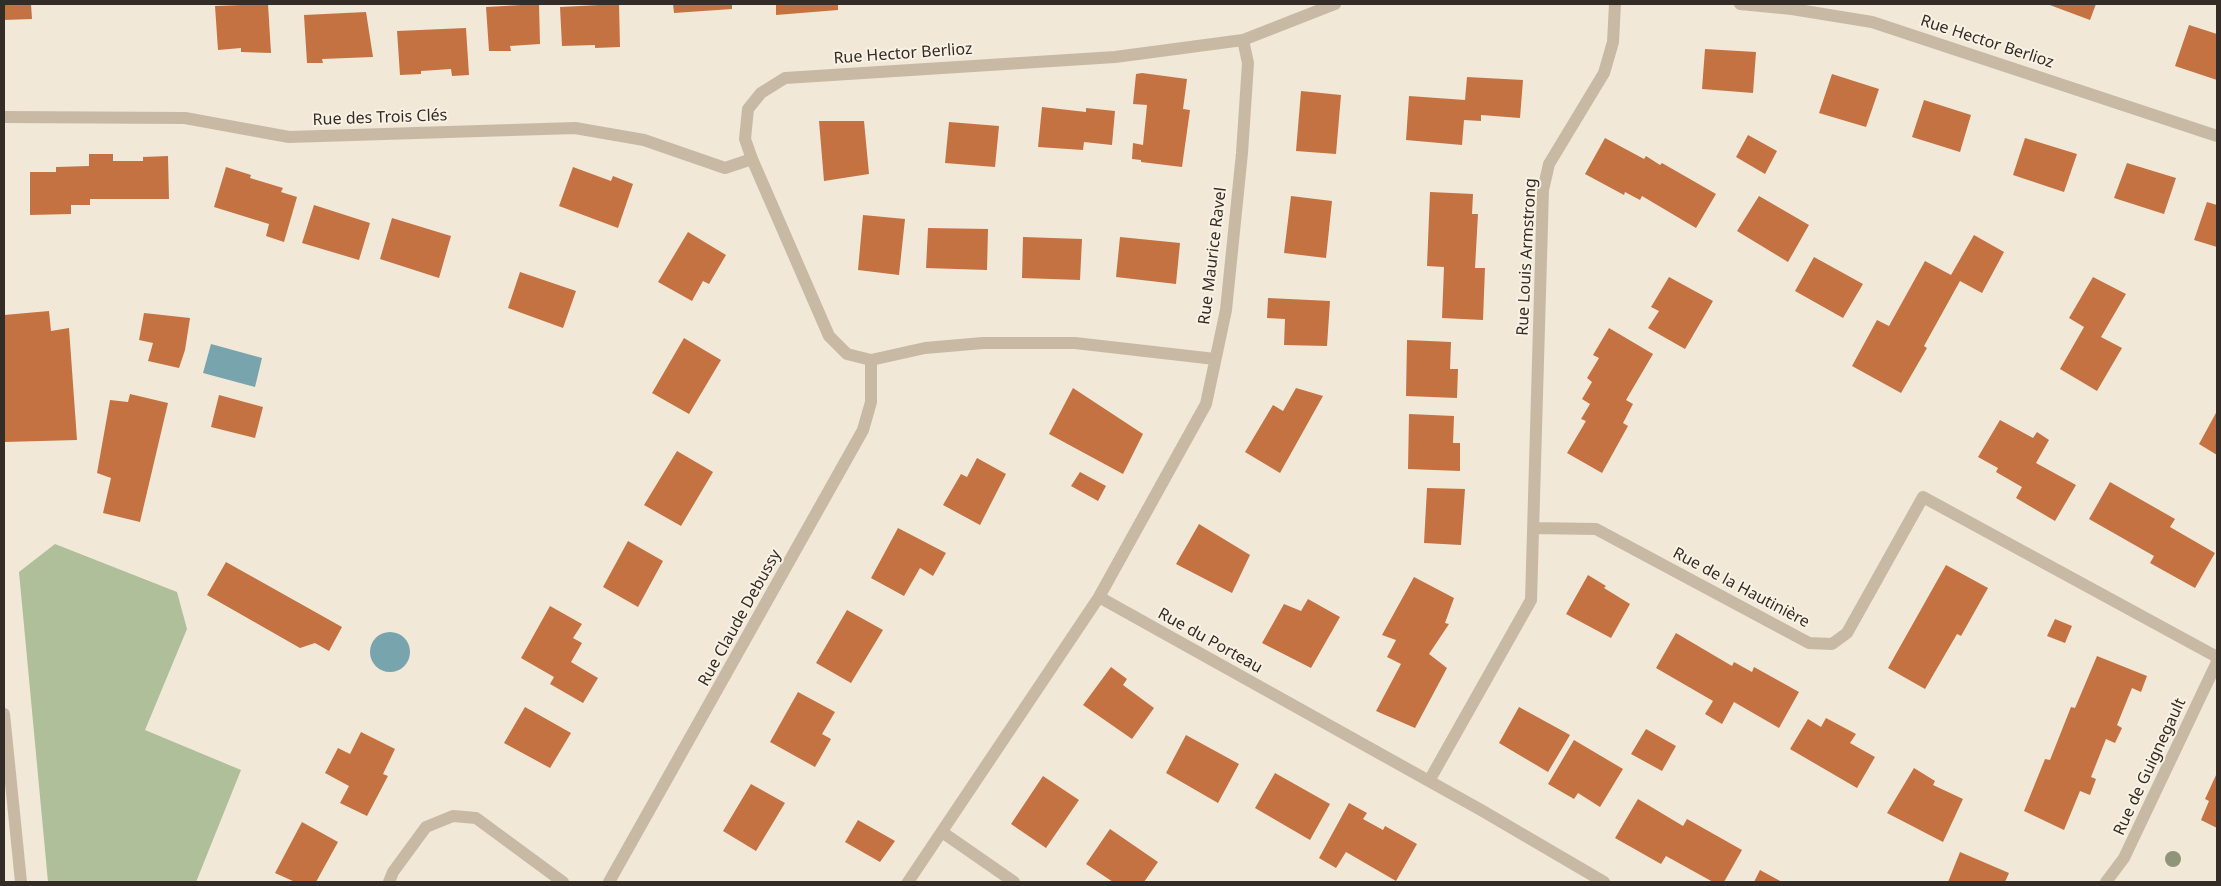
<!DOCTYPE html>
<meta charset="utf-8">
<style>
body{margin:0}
#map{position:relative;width:2221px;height:886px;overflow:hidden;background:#f1e8d8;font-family:"Noto Sans",sans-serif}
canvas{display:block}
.frame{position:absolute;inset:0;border:5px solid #342c26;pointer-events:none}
</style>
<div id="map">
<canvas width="2221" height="886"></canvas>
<div class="frame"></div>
</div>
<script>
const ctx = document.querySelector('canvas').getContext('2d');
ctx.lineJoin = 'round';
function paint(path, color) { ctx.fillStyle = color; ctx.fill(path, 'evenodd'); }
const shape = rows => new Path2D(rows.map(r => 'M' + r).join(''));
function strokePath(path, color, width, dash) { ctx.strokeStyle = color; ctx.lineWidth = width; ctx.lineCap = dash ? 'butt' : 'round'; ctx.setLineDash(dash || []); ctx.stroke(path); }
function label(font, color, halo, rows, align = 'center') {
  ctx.font = font + ' "Noto Sans",sans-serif'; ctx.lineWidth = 4; ctx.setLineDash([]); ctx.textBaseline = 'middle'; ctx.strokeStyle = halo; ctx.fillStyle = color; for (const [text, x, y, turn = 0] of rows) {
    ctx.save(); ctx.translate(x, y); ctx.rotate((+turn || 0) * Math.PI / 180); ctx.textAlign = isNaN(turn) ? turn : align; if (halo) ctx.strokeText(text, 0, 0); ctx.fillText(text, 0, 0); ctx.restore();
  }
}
paint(shape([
 [55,544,177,592,187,629,145,730,241,770,196,882,48,882,19,572]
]), '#aebf99');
paint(shape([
 [211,344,262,358,255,387,203,373],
 '370 652a20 20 0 1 1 40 0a20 20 0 1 1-40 0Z'
]), '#78a4ad');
paint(shape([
 [4,4,31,4,32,19,4,20],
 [268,4,271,53,241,52,241,48,218,50,215,6],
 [539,4,540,44,510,46,511,51,489,51,486,7],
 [619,4,620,47,595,48,595,45,562,46,560,7],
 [673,4,732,4,732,9,674,13],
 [776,4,838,4,838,10,776,15],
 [2047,4,2096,4,2090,20],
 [366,12,373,57,322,59,323,63,307,63,304,15],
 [2189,25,2217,34,2217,80,2175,66],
 [466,28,469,75,452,76,451,69,421,71,421,74,400,75,397,31],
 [1705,49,1756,52,1753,93,1702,89],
 [1142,73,1187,79,1183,109,1190,110,1182,167,1141,162,1141,160,1132,159,1133,143,1143,145,1147,105,1133,104,1136,74],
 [1832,74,1879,89,1866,127,1819,113],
 [1467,77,1523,80,1520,118,1481,115,1481,121,1464,120,1462,145,1406,140,1409,96,1465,100],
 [1301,91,1341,95,1336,154,1296,151],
 [1924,100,1971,115,1960,152,1912,137],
 [1042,107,1086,112,1086,108,1115,111,1112,145,1084,142,1083,150,1038,147],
 [819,121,864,121,869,174,824,181],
 [949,122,999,126,995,167,945,163],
 [1748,135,1777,151,1765,174,1736,157],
 [1605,138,1644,159,1646,156,1660,165,1662,163,1716,194,1696,228,1642,196,1640,200,1625,192,1624,195,1585,174],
 [2025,138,2077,154,2064,192,2013,175],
 [89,154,113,154,113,161,143,161,143,157,168,156,169,199,90,199,90,205,71,205,71,214,30,215,30,172,56,172,56,167,89,166],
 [2127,163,2176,178,2164,214,2114,198],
 [226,167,251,175,250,178,283,188,281,192,297,197,284,242,266,236,269,224,214,207],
 [573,167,611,181,613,176,633,184,618,228,559,206],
 [1430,192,1473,194,1472,214,1478,214,1475,268,1485,268,1483,320,1442,318,1444,267,1427,266],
 [1291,196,1332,201,1326,258,1284,253],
 [1759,196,1809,225,1788,262,1737,231],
 [2207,202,2217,205,2217,247,2194,240],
 [314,205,370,223,359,260,302,243],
 [863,215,905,219,899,275,858,270],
 [392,218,451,236,439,278,380,259],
 [928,228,988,229,987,270,926,268],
 [688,232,726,255,709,284,703,281,692,301,658,282],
 [1974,235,2004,252,1982,293,1960,281,1924,346,1927,348,1901,393,1852,366,1877,320,1889,326,1925,261,1951,275],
 [1023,237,1082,239,1080,280,1022,278],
 [1120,237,1180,243,1176,284,1116,277],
 [1814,257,1863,284,1843,318,1795,291],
 [520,272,576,291,563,328,508,308],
 [1669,277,1713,301,1685,349,1648,328,1659,311,1651,307],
 [2093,277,2126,294,2101,337,2122,348,2097,391,2060,369,2084,327,2069,318],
 [1268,298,1330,301,1327,346,1284,345,1285,319,1267,318],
 [49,311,51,331,69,328,77,440,4,442,4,315],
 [144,313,190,318,185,350,179,368,148,361,153,343,139,340],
 [1609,328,1653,354,1626,400,1633,404,1623,423,1628,426,1602,473,1567,453,1586,421,1581,419,1590,404,1582,399,1592,382,1587,378,1599,358,1593,355],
 [684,338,721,360,689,414,652,393],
 [1407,340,1451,342,1450,369,1458,369,1457,398,1406,396],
 [1073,388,1143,434,1123,474,1049,434],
 [1296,388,1323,396,1280,473,1245,452,1273,405,1283,411],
 [130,394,168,403,140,522,103,513,111,478,97,473,110,400,128,402],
 [219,395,263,407,255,438,211,427],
 [2217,411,2217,455,2199,444],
 [1409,414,1454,416,1453,443,1460,443,1460,471,1408,469],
 [2000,420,2033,438,2037,432,2049,440,2036,463,2076,485,2055,521,2016,498,2022,487,1996,472,1998,468,1978,457],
 [677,451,713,472,681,526,644,505],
 [977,458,1006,474,980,525,943,505,961,474,967,477],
 [1080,472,1106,486,1098,501,1071,486],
 [2110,482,2175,519,2170,527,2215,553,2195,588,2150,563,2154,556,2089,519],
 [1427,488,1465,489,1461,545,1424,543],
 [1199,524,1250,555,1232,593,1176,564],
 [898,528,946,553,933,576,920,568,904,596,871,578],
 [628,541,663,561,638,607,603,587],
 [226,562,342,627,329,651,315,643,300,648,207,595],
 [1946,565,1988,588,1961,636,1957,634,1925,689,1888,668],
 [1588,575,1606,586,1604,588,1630,604,1611,638,1566,614],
 [1414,577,1454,598,1445,623,1449,624,1429,654,1447,668,1415,728,1376,711,1401,664,1387,657,1396,640,1382,635],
 [1308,599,1340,617,1311,668,1262,643,1284,604,1301,611],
 [550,606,582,624,573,638,582,643,571,662,598,678,583,703,550,684,554,677,521,658],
 [847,610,883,630,851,683,816,663],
 [2055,619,2072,626,2065,643,2047,636],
 [1676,633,1732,666,1734,662,1752,672,1754,667,1799,692,1779,728,1734,702,1722,724,1705,714,1713,701,1656,668],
 [2097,656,2147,676,2141,692,2132,688,2117,725,2122,728,2115,743,2106,739,2091,777,2096,779,2090,795,2080,791,2064,830,2024,811,2045,759,2050,760,2071,707,2075,708],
 [1111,667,1127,679,1123,685,1154,708,1132,739,1083,705],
 [798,692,835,712,822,734,831,739,815,767,770,742],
 [525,707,571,733,550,768,504,743],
 [1519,707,1570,735,1548,772,1499,743],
 [1826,718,1856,734,1850,743,1875,757,1857,788,1790,749,1808,719,1821,727],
 [1646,729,1676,746,1662,771,1631,754],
 [361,732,395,749,383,774,388,776,367,816,340,803,349,786,325,773,338,748,350,754],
 [1186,735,1239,764,1218,803,1166,773],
 [1574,740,1623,769,1600,807,1578,793,1574,799,1548,784],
 [1914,768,1935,781,1933,785,1963,799,1943,842,1887,813],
 [1275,773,1330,804,1310,840,1255,808],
 [2217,773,2217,828,2201,820,2209,801,2205,799],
 [1043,776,1079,800,1046,848,1011,824],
 [751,784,785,803,756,851,723,831],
 [1638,799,1683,826,1687,819,1742,850,1724,882,1713,882,1666,856,1661,864,1615,838],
 [1349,803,1367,813,1363,819,1383,830,1385,826,1417,844,1396,881,1346,852,1336,868,1319,858],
 [858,820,895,841,880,862,845,842],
 [302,822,338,842,316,882,295,882,275,873],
 [1110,829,1158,862,1144,882,1113,882,1086,864],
 [1960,852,2009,873,2005,882,1948,882],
 [1760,870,1782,882,1754,882]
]), '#c57242');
strokePath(shape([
 [1740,4,1792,9,1872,22,2217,136],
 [4,117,185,118,289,137,575,128,644,140,725,168,752,159],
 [1215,359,1075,343,983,343,925,348,871,360,847,354,829,336,752,159,745,139,748,109,761,93,785,78,1115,57,1243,40,1335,4],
 [1534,528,1596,529,1809,643,1832,644,1847,633,1923,497,2217,657],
 [1099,597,1481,810,1604,882],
 [4,714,21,882],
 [1429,781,1531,600,1543,190,1549,164,1604,73,1613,42,1615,4],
 [942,832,1014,882],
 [389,882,393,872,426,827,453,816,476,818,563,882],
 [609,882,863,430,871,402,871,360],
 [908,882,1099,597,1206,404,1226,310,1242,153,1248,63,1243,40],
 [2106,882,2124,858,2217,662]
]), '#c8b9a5', 12);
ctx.fillStyle = '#8f9678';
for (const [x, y] of [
 [2173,859]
]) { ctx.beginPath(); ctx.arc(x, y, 8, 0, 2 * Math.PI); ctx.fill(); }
label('16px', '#342c26', '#f9f2e4', [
 ["Rue Hector Berlioz",1987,42,18],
 ["Rue Hector Berlioz",903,54,-4],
 ["Rue des Trois Clés",380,118,-2],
 ["Rue Maurice Ravel",1213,256,-83],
 ["Rue Louis Armstrong",1527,257,-87],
 ["Rue de la Hautinière",1741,588,28],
 ["Rue Claude Debussy",740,618,-61],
 ["Rue du Porteau",1210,641,29],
 ["Rue de Guignegault",2150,767,-65]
]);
</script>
